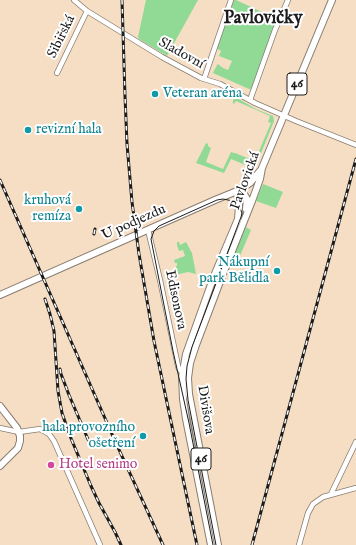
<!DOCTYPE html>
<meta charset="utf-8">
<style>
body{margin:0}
canvas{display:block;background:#f5dec4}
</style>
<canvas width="356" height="545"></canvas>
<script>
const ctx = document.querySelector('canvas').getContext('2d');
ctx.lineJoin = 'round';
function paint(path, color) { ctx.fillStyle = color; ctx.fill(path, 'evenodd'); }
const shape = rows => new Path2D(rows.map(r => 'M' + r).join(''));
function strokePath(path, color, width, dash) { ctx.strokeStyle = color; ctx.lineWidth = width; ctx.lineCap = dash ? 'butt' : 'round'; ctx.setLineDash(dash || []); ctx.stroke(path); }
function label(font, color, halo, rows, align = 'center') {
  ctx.font = font + ' "IM FELL English",serif'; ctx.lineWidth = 4; ctx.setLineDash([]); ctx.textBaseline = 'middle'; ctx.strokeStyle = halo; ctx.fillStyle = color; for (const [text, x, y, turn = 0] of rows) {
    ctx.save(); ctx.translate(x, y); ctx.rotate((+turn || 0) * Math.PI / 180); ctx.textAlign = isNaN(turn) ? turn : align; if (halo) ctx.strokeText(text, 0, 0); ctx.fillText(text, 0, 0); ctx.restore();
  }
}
paint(shape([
 [146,0,198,0,167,56,139,39,138,37],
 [233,0,236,0,277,19,252,89,249,89,213,73,217,65,218,64,223,68,228,70,232,61,219,56,221,51,216,48],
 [237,98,256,109,273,116,274,121,257,163,253,168,231,159,224,173,196,163,206,143,208,144,208,146,211,148,206,162,223,169,231,152,234,153,235,153,250,159,251,156,256,158,271,123,268,122,270,116,236,101,234,104,233,103,233,100],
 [263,184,283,192,276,208,256,201],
 [246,227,251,230,236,265,239,267,235,268,232,266,232,259],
 [177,242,179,242,180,245,186,242,192,253,196,274,188,272,175,275,175,270,176,270,176,266,177,266,177,263,175,263,174,260,185,256,183,250,179,251,177,245]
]), '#90da96');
const minor = shape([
 [74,0,87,11,162,57,201,78,220,84,255,103,296,121,356,145],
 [57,73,87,11],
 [204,79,231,0],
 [250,100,275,30,288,0],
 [148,230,160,280,178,366,179,369,183,373],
 [0,428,19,432,40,429,44,431,49,434,54,441,100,545],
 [331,494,356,442],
 [299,545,308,513,313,504,323,497,356,488]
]);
const major = shape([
 [241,189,247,199,246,209],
 [0,295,215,200,237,191,250,183,260,171],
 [0,406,17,428,20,436,20,441,18,448,0,466],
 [211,545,186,419,183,399,182,377,186,354,214,276,238,219,239,206,237,191],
 [218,545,189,394,188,378,190,363,196,345,221,279,252,201,260,179,262,168,332,0]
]);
strokePath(minor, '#887d70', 6);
strokePath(major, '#887d70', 8);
strokePath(minor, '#fff', 4.5);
strokePath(major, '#fff', 6);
strokePath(shape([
 [213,545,189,423,173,351,151,239,154,231,159,226,217,200,223,199,233,201,239,206,242,213,241,217,192,347,187,366,186,379,188,400,216,545]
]), '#1c1c1c', 1);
const rail = shape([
 [122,0,125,96,127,144,132,202,139,254,154,341,197,545],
 [0,180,115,441,163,545],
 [94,234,95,229],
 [45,299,50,314,54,331,58,391,62,413,70,436,91,486,99,503,115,532,121,545],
 [60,369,61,374,69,395,90,444],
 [252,545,356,159]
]);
strokePath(rail, '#1c1c1c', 3);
strokePath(rail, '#fff', 1.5, [4.5]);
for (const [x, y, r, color] of [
 [155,94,4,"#0f9aa8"],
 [28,130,4,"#0f9aa8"],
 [79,209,4,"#0f9aa8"],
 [277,271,4,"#0f9aa8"],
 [143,436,4,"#0f9aa8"],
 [51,465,4,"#d1479c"]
]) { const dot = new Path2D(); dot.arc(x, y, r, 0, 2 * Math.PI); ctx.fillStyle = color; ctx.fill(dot); strokePath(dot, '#fff', 1.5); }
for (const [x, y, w] of [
 [297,84,20],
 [201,459,20]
]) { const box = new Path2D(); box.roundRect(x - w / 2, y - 11, w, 22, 3); ctx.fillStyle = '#fff'; ctx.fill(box); strokePath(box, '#1c1c1c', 1); }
label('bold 13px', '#1c1c1c', null, [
 ["46",297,84],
 ["46",201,459]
]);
label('14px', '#1c1c1c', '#fff', [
 ["Sibiřská",62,37,-64],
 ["Sladovní",181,54,29],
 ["Pavlovická",246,181,-70],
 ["U podjezdu",134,223,-24],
 ["Edisonova",175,300,78],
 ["Divišova",205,410,81]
]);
label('14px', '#0d838f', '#fff', [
 ["Veteran aréna",163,94,"left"],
 ["revizní hala",36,130,"left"],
 ["kruhová",71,201],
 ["remíza",71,217],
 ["Nákupní",269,263],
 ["park Bělidla",269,279],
 ["hala provozního",135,428],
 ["ošetření",135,444]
], 'right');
label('14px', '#b23c85', '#fff', [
 ["Hotel senimo",59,465]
], 'left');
label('bold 18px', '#1c1c1c', '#fff', [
 ["Pavlovičky",263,19]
]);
</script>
